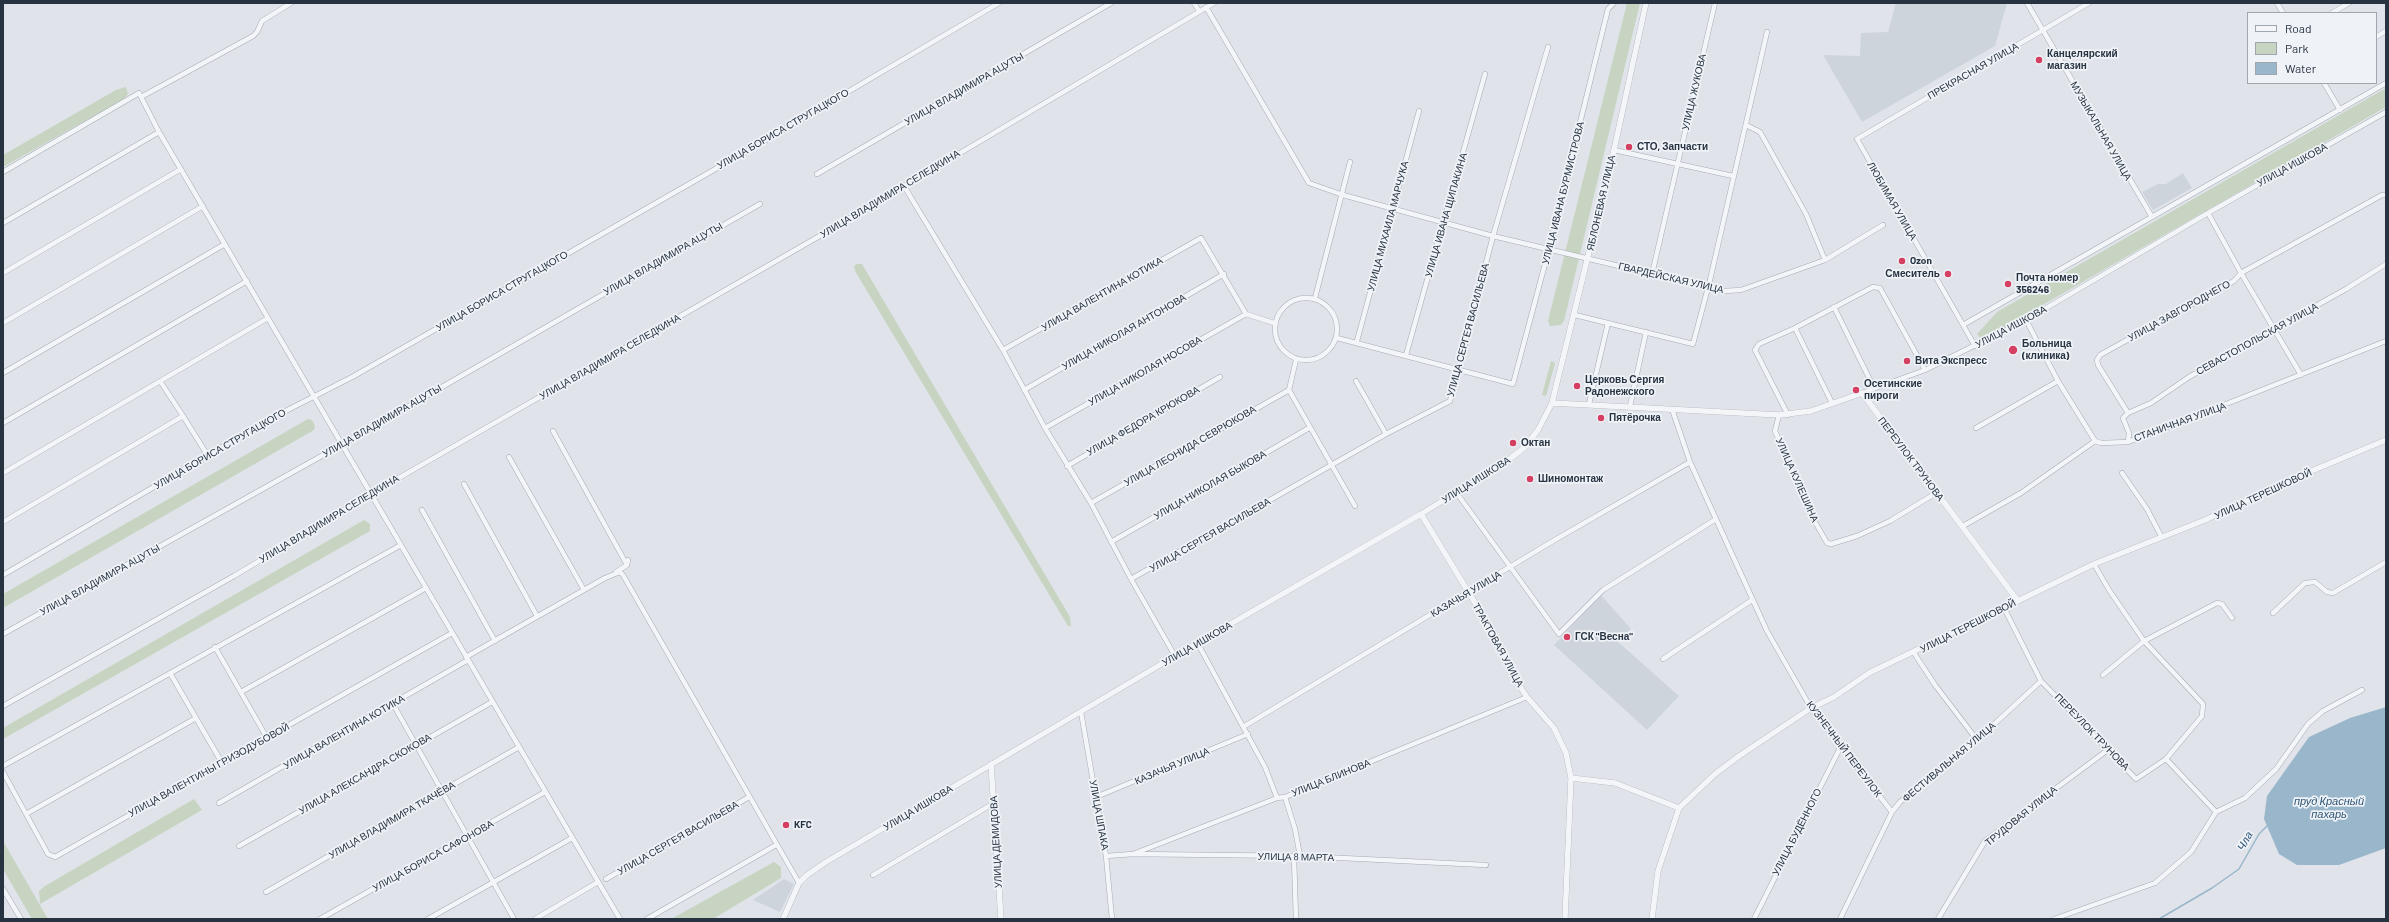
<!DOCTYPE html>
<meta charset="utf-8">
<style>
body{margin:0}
#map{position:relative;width:2389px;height:922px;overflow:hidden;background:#e0e4ea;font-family:Barlow,sans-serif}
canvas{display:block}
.frame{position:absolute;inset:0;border:4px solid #283342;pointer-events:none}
.legend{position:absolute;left:2247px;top:12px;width:130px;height:72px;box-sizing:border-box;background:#eff3f7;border:1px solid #9fa6af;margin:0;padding:5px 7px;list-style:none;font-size:12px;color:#283342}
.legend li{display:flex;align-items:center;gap:8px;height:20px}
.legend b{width:20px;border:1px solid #9fa6af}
</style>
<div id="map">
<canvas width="2389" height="922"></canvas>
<div class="frame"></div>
<ul class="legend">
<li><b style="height:5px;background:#f3f5f8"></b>Road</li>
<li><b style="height:11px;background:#c7d4c1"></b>Park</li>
<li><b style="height:11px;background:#99b6cb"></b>Water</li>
</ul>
</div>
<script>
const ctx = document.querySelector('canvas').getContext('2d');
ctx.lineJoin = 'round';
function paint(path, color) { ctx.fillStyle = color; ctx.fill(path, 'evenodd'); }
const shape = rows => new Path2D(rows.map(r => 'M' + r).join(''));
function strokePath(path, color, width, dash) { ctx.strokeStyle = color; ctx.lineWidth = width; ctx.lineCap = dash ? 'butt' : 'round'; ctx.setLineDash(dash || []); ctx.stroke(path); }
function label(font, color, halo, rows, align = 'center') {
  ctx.font = font + ' Barlow,sans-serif'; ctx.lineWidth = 3.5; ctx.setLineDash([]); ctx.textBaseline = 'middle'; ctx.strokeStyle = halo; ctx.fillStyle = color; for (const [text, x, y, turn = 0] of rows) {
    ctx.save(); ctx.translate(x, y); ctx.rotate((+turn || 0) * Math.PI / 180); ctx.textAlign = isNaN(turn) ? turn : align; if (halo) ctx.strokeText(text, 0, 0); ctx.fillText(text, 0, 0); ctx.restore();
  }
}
paint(shape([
 [1896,3,2007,3,1995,46,1862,122,1823,55,1860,56,1861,33,1888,32],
 [2183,173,2192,188,2153,210,2142,192,2158,184,2166,184],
 [1601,595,1631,629,1617,641,1679,696,1647,730,1554,645],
 [784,879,794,884,780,912,753,900]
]), '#ced4dc');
paint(shape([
 [1627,3,1640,3,1564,321,1561,325,1550,326,1548,321],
 [126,87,128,94,124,99,3,167,3,155,116,90],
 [2386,88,2386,107,1982,340,1977,334,1997,312],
 [857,264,862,264,1070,617,1071,626,1068,626,855,271,854,266],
 [1551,361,1555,363,1546,396,1542,395],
 [308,419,312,420,315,426,314,430,3,608,3,594],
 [364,520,370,524,370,531,3,739,3,728],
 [194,799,202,810,40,904,39,891,45,886],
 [3,841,48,919,32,919,3,869],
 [774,862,781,867,781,878,713,919,671,919]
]), '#c7d4c1');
paint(shape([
 [2386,707,2386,848,2339,865,2297,865,2279,854,2264,819,2267,796,2309,737,2350,718]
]), '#99b6cb');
strokePath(shape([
 [2159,919,2212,888,2239,869,2259,834,2268,825]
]), '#99b6cb', 1.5);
const minor = shape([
 [1194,3,1199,11],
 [2027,3,2152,217],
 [2277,3,2283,13],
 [1206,7,1309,183,1343,195,1493,236,1724,291,1741,290,1825,260,1883,225],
 [2332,13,2349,3],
 [2376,37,2386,31],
 [2324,83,2340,110],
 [141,97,253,36,257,32,262,21,291,3],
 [1746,125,1760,132,1806,214,1825,260],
 [1614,150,1733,176],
 [3,172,139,93,159,132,620,919],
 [817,174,1111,3],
 [904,186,1003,350,1045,428,1091,503,1131,579,1175,656],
 [2208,213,2241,273,2301,375],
 [3,223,159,132],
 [3,273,181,169],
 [1652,274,1715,3],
 '1275 329a31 31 0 1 1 62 0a31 31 0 1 1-62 0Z',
 [1315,298,1350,162],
 [1834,307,1874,388],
 [1575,315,1693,344,1710,280,1767,32],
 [2026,320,2058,381,2095,441],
 [3,323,203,206],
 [1963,325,2386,83],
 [1795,328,1832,403],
 [1337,338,1513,384,1549,249,1608,9,1614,3],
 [1357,341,1419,111],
 [1975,346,1857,139,2089,3],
 [1003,350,1201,238,1246,314,1274,323],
 [1406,355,1485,74],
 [1296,360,1289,390,1355,506],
 [3,373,225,244],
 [160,381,183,416],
 [1356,381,1386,434],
 [1024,390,1224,274],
 [1862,393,1925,370,2026,320,2208,213,2386,112],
 [1589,404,1608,323],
 [1630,406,1646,332],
 [1672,409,1690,462,1767,631,1811,708,1892,812],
 [2128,413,2151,403,2189,377,2346,289,2386,264],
 [1779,415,1775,431,1811,515,1827,543,1831,544,1857,536,1890,521,1936,493],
 [1788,415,1755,350,1759,344,1795,328,1873,287,1880,288,1925,370],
 [3,423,247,281],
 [1045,428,1246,314],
 [1976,428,2058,381],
 [553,431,627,565],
 [2128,442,2129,433,2123,418,2128,413,2098,365,2097,360,2100,355,2234,281,2241,273,2382,195,2386,195],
 [509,457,584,590],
 [1067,466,1220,377],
 [3,473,268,318],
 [2122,473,2147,509,2161,536],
 [464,484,537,616],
 [1456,492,1559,634,1603,590,1716,519],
 [1091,503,1289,390],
 [422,510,495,641],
 [3,522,183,416,208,456],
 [1963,526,2021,493,2095,441,2101,443,2128,442,2155,432,2386,341],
 [1111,542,1309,428],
 [616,572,627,565,628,560],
 [3,575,272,418,354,376,766,140,999,3],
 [1131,579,1386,434,1450,401,1493,236,1548,47],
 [2004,608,2041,681,2136,779,2166,759,2202,716,2203,704,2144,641,2109,590,2094,564],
 [2273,613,2305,583,2315,582,2327,592,2333,593,2386,562],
 [3,634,343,444,760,204],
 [1198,644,1265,767,1277,798],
 [215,647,267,738],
 [1914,653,1935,685,1977,740],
 [466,657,605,578,620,572,623,575,799,883],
 [1663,659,1752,600],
 [170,673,222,763],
 [2103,675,2144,641,2217,603,2222,604,2232,618],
 [241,692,426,588],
 [393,704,514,919],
 [3,706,234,576,371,494,823,234,1214,3],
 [1081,712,1106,856,1112,919],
 [1243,727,1553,541,1690,462],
 [2166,759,2216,812],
 [3,766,401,545],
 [3,772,48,854,55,857,452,633],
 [1096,797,1248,734],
 [1285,797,1295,829,1300,856],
 [219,803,468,660],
 [26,814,196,718],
 [239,846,492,702],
 [1133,854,1277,798,1285,797,1527,697],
 [1106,856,1133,854,1300,856,1486,865],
 [1294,857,1296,919],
 [873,875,994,803],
 [606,879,749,797],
 [3,889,21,919],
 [266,892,519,747],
 [320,919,545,792],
 [428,919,572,838],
 [535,919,598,882],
 [647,919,776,845],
 [1754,919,1841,746],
 [1840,919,1892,812,1900,802,1977,740,2041,681],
 [1938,919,1985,841,2109,749],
 [2054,919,2155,883,2191,852,2216,812,2245,798,2276,769,2308,724,2323,711,2362,690]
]);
const tertiary = shape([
 [1552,403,1779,415,1811,411,1862,393,2018,601],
 [1421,514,1497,639,1511,673,1527,697,1554,728,1566,753,1571,778,1565,919],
 [991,764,1001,919],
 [1571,778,1615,783,1679,808],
 [783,919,799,883,807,875,826,862,1175,656,1421,514,1506,462,1525,447,1538,430,1552,403,1614,150,1646,3],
 [1652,919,1658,871,1679,808,1715,774,1739,756,1811,708,1834,697,1869,673,2094,564,2205,520,2297,477,2386,440]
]);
strokePath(minor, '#a5abb4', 5.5);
strokePath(tertiary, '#a5abb4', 6);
strokePath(minor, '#f3f5f8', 4.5);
strokePath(tertiary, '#f3f5f8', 5.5);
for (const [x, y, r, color] of [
 [2039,60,4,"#d43f62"],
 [1629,147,4,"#d43f62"],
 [1902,261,4,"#d43f62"],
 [1948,274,4,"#d43f62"],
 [2008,284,4,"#d43f62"],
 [2013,350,5,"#d43f62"],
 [1907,361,4,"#d43f62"],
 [1577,386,4,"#d43f62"],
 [1856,390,4,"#d43f62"],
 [1601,418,4,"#d43f62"],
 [1513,443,4,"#d43f62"],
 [1530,479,4,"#d43f62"],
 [1567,637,4,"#d43f62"],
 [786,825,4,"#d43f62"]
]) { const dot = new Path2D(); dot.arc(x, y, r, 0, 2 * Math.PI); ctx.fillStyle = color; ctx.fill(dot); strokePath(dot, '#eff3f7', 1.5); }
label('bold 10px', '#283342', '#eff3f7', [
 ["Канцелярский",2047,54],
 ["магазин",2047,66],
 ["СТО, Запчасти",1637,147],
 ["Ozon",1910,261],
 ["Смеситель",1940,274,"right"],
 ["Почта номер",2016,278],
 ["356246",2016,290],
 ["Больница",2022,344],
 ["(клиника)",2022,356],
 ["Вита Экспресс",1915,361],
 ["Церковь Сергия",1585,380],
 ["Радонежского",1585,392],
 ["Осетинские",1864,384],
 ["пироги",1864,396],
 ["Пятёрочка",1609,418],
 ["Октан",1521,443],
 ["Шиномонтаж",1538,479],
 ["ГСК \"Весна\"",1575,637],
 ["KFC",794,825]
], 'left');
label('10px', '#283342', '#eff3f7', [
 ["ПРЕКРАСНАЯ УЛИЦА",1973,71,-30],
 ["УЛИЦА ВЛАДИМИРА АЦУТЫ",964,89,-30],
 ["УЛИЦА ЖУКОВА",1694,92,-77],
 ["УЛИЦА БОРИСА СТРУГАЦКОГО",783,129,-30],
 ["МУЗЫКАЛЬНАЯ УЛИЦА",2101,131,60],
 ["УЛИЦА ИШКОВА",2292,165,-29],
 ["УЛИЦА ИВАНА БУРМИСТРОВА",1563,193,-76],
 ["УЛИЦА ВЛАДИМИРА СЕЛЕДКИНА",890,194,-31],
 ["ЛЮБИМАЯ УЛИЦА",1892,201,60],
 ["ЯБЛОНЕВАЯ УЛИЦА",1601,203,-77],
 ["УЛИЦА ИВАНА ЩИПАКИНА",1446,215,-74],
 ["УЛИЦА МИХАИЛА МАРЧУКА",1388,226,-75],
 ["УЛИЦА ВЛАДИМИРА АЦУТЫ",663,259,-30],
 ["ГВАРДЕЙСКАЯ УЛИЦА",1671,278,13],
 ["УЛИЦА БОРИСА СТРУГАЦКОГО",502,291,-30],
 ["УЛИЦА ВАЛЕНТИНА КОТИКА",1102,294,-30],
 ["УЛИЦА ЗАВГОРОДНЕГО",2179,311,-29],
 ["УЛИЦА ИШКОВА",2011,327,-28],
 ["УЛИЦА СЕРГЕЯ ВАСИЛЬЕВА",1468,330,-75],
 ["УЛИЦА НИКОЛАЯ АНТОНОВА",1124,332,-30],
 ["СЕВАСТОПОЛЬСКАЯ УЛИЦА",2257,339,-29],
 ["УЛИЦА ВЛАДИМИРА СЕЛЕДКИНА",610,357,-30],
 ["УЛИЦА НИКОЛАЯ НОСОВА",1145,371,-30],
 ["УЛИЦА ВЛАДИМИРА АЦУТЫ",382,421,-30],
 ["УЛИЦА ФЕДОРА КРЮКОВА",1143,421,-30],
 ["СТАНИЧНАЯ УЛИЦА",2180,422,-20],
 ["УЛИЦА ЛЕОНИДА СЕВРЮКОВА",1190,446,-30],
 ["УЛИЦА БОРИСА СТРУГАЦКОГО",220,449,-30],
 ["ПЕРЕУЛОК ТРУНОВА",1911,459,53],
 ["УЛИЦА ИШКОВА",1476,480,-32],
 ["УЛИЦА КУЛЕШИНА",1797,480,66],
 ["УЛИЦА НИКОЛАЯ БЫКОВА",1210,485,-30],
 ["УЛИЦА ТЕРЕШКОВОЙ",2263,494,-25],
 ["УЛИЦА ВЛАДИМИРА СЕЛЕДКИНА",329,519,-31],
 ["УЛИЦА СЕРГЕЯ ВАСИЛЬЕВА",1210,535,-30],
 ["УЛИЦА ВЛАДИМИРА АЦУТЫ",100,580,-29],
 ["КАЗАЧЬЯ УЛИЦА",1466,594,-31],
 ["УЛИЦА ТЕРЕШКОВОЙ",1968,626,-27],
 ["УЛИЦА ИШКОВА",1197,644,-30],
 ["ТРАКТОВАЯ УЛИЦА",1498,645,61],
 ["УЛИЦА ВАЛЕНТИНА КОТИКА",344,732,-30],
 ["ПЕРЕУЛОК ТРУНОВА",2092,732,46],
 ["КУЗНЕЧНЫЙ ПЕРЕУЛОК",1844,749,53],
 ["ФЕСТИВАЛЬНАЯ УЛИЦА",1949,762,-40],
 ["КАЗАЧЬЯ УЛИЦА",1172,766,-23],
 ["УЛИЦА ВАЛЕНТИНЫ ГРИЗОДУБОВОЙ",209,770,-29],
 ["УЛИЦА АЛЕКСАНДРА СКОКОВА",365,774,-30],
 ["УЛИЦА БЛИНОВА",1331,778,-22],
 ["УЛИЦА ИШКОВА",918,808,-31],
 ["УЛИЦА ШПАКА",1099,815,80],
 ["ТРУДОВАЯ УЛИЦА",2021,816,-39],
 ["УЛИЦА ВЛАДИМИРА ТКАЧЁВА",392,820,-30],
 ["УЛИЦА БУДЁННОГО",1797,832,-63],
 ["УЛИЦА СЕРГЕЯ ВАСИЛЬЕВА",678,838,-30],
 ["УЛИЦА ДЕМИДОВА",996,842,-93],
 ["УЛИЦА БОРИСА САФОНОВА",433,856,-29],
 ["УЛИЦА 8 МАРТА",1296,857,1]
]);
label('italic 11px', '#305677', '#eff3f7', [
 ["пруд Красный",2329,801],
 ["пахарь",2329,814],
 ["Чла",2245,841,-60]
]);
</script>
